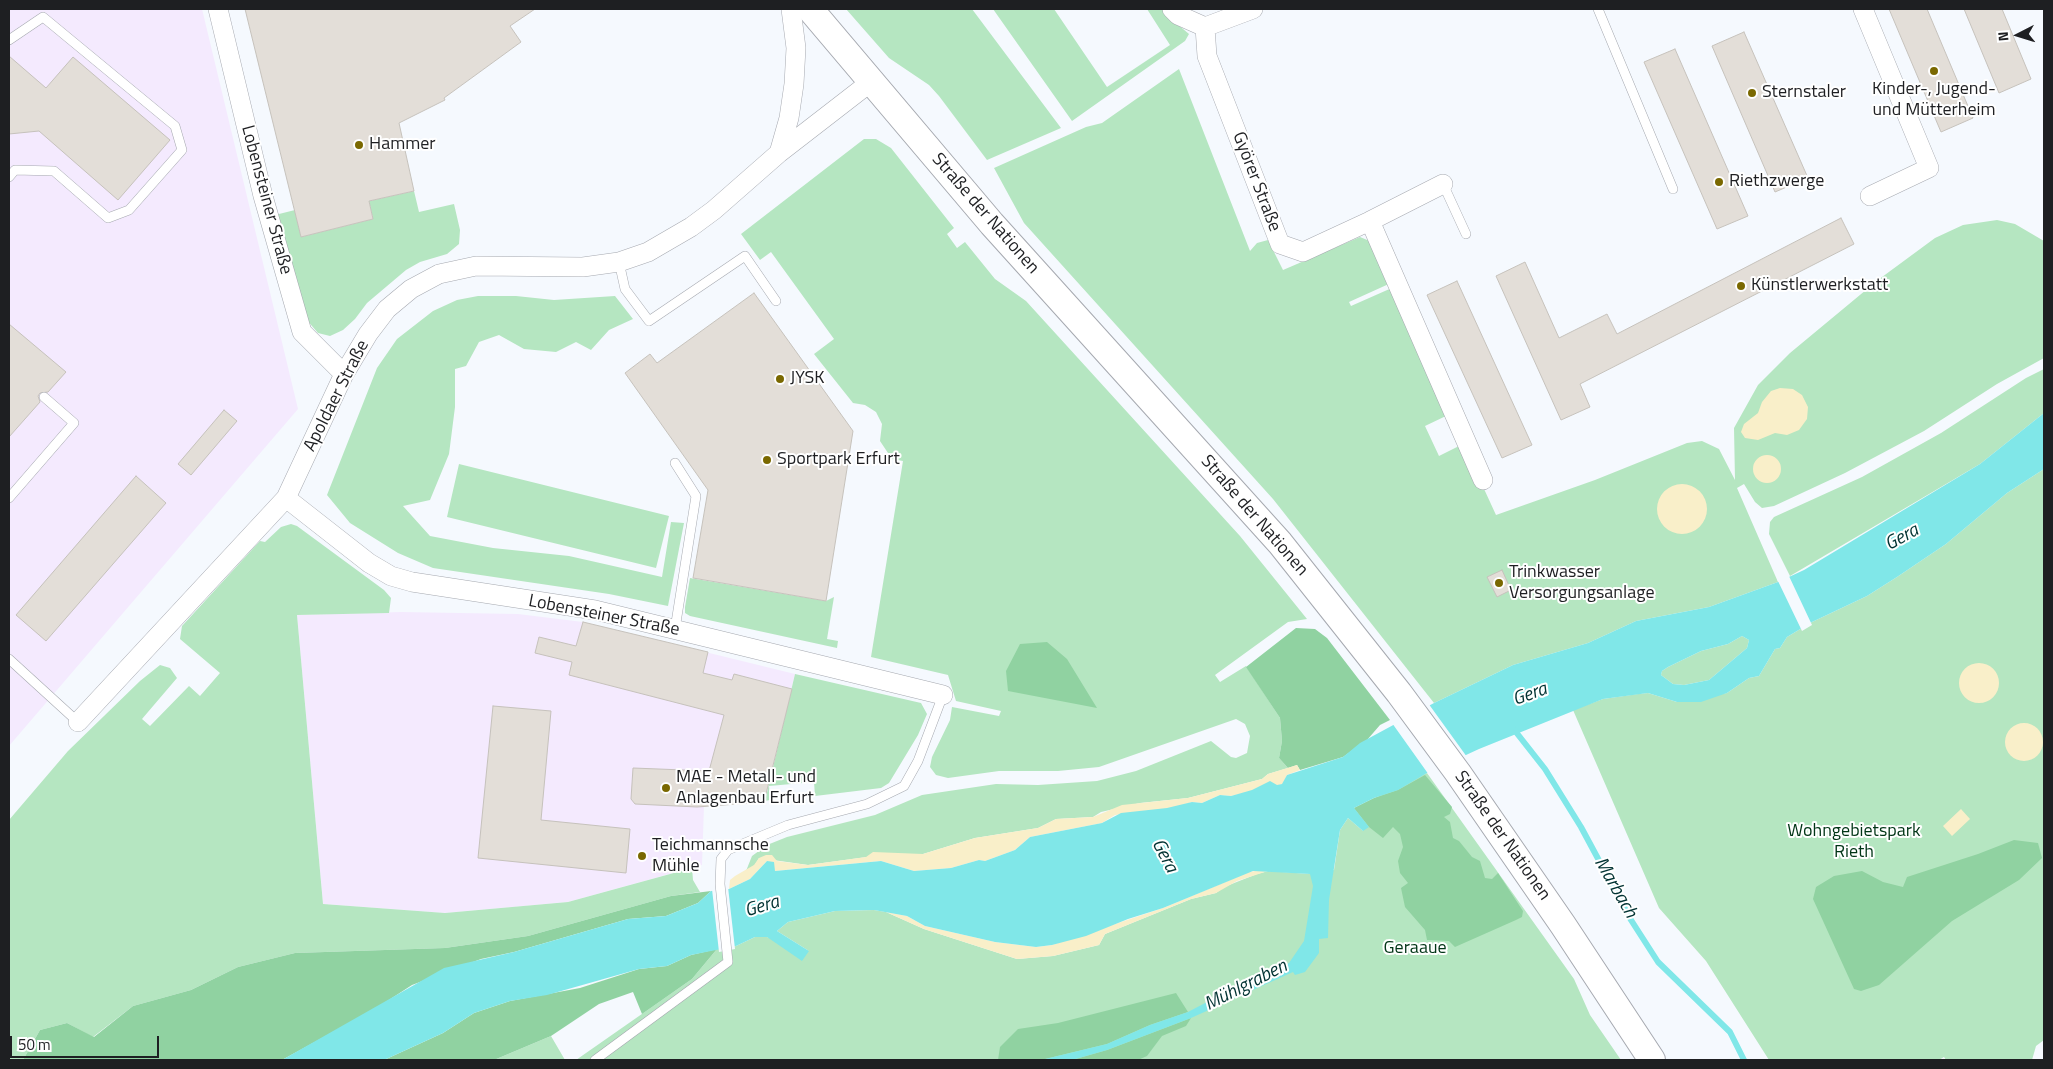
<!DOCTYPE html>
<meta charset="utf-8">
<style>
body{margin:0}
#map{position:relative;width:2053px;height:1069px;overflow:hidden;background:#f5f9fe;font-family:"Titillium Web",sans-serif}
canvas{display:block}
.frame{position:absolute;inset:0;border:10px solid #1e1f22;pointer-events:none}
.north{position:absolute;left:1993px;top:10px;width:50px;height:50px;-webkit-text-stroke:4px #fff;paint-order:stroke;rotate:265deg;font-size:14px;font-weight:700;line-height:20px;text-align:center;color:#1e1f22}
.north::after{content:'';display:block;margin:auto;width:18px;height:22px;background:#1e1f22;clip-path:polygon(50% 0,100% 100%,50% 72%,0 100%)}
.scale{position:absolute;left:10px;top:1036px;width:149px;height:22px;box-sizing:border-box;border:2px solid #1e1f22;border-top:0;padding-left:6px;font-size:15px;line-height:18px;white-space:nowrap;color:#1e1f22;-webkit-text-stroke:4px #fff;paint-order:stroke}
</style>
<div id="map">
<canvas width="2053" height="1069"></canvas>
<div class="frame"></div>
<div class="north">N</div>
<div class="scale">50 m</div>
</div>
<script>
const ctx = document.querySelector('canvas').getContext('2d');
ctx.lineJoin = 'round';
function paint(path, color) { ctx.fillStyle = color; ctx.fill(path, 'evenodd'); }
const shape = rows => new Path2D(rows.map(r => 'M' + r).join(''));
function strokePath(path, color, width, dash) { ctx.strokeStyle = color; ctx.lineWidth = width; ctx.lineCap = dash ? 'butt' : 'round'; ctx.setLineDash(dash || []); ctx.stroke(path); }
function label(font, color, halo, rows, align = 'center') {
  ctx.font = font + ' "Titillium Web",sans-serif'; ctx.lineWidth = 4; ctx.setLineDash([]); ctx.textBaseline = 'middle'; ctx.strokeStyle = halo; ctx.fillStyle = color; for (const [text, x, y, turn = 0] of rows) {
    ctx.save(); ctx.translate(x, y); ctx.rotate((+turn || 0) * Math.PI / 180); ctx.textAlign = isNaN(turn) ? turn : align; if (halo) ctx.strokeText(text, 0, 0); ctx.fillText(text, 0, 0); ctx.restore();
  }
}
paint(shape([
 [9,9,202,9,298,409,9,746],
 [401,612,518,614,583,622,795,674,764,802,704,806,702,865,568,902,445,913,323,904,297,615]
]), '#f4eafe');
paint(shape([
 [846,9,972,9,1061,128,987,160,939,96,929,85,889,58],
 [993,9,1054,9,1107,87,1170,45,1147,9,1164,9,1170,18,1189,34,1185,41,1072,121],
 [1179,69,1250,251,1257,243,1268,240,1283,270,1360,237,1372,242,1391,283,1349,302,1351,306,1394,287,1448,415,1425,426,1439,456,1461,445,1479,478,1496,515,1595,480,1687,443,1702,441,1719,449,1735,480,1734,428,1758,385,1790,353,1878,280,1935,238,1963,225,1997,220,2015,224,2044,241,2044,358,1997,384,1924,431,1845,473,1774,506,1762,508,1755,502,1744,484,1737,488,1778,582,1709,607,1636,621,1588,643,1513,665,1434,703,1273,499,1024,223,994,168,1086,127,1102,123],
 [864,139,876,139,891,148,954,228,947,234,957,248,965,242,995,279,1026,301,1240,536,1307,619,1288,622,1215,675,1220,682,1246,666,1280,718,1282,741,1279,758,1288,768,1268,774,1262,779,1188,798,1140,803,1101,812,1093,817,1056,819,1038,828,975,838,923,854,889,854,808,865,759,858,755,865,746,871,752,856,767,845,787,837,875,815,922,795,996,784,1038,785,1097,781,1136,771,1211,741,1231,757,1236,758,1247,753,1250,736,1245,724,1236,719,1099,767,1058,771,999,771,948,778,936,775,930,767,932,757,950,720,952,707,999,716,1001,711,956,701,948,675,871,657,903,461,892,459,880,441,882,424,876,412,865,405,853,403,814,354,834,339,771,252,760,260,741,234],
 [414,191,419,212,454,204,460,230,459,244,447,254,420,262,406,270,367,303,355,319,343,330,330,336,318,333,306,319,275,215,295,210,301,237,373,219,369,201],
 [478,296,516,296,554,300,615,296,633,319,609,330,591,350,576,342,556,352,524,349,499,335,479,342,466,366,455,369,455,407,449,454,430,500,403,506,430,536,493,548,569,556,662,577,671,522,684,523,668,606,609,594,433,568,398,553,350,523,327,495,377,368,397,339,433,311,457,300],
 [2044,369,2044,413,1980,464,1790,576,1769,534,1770,522,1774,517,1862,477,1941,433,2026,378],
 [459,464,669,516,656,568,447,517],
 [2044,469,2044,1040,2036,1046,2032,1060,1946,1060,1944,1057,1939,1060,1769,1060,1706,961,1659,908,1573,710,1603,699,1638,694,1648,693,1677,702,1727,693,1749,678,1759,676,1775,649,1780,648,1787,637,1812,622,1867,596,1897,577,1946,544,2007,493],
 [291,524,297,526,384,590,391,598,389,613,297,615,323,904,445,913,568,902,692,868,693,880,700,892,671,896,528,936,445,948,295,953,238,967,191,990,133,1006,93,1037,67,1023,40,1030,23,1060,9,1060,9,820,68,751,140,681,160,665,170,668,177,678,142,719,150,726,189,686,200,696,220,673,180,639,182,626,260,541,265,542,281,527],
 [690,578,826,601,834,597,827,639,838,641,837,648,690,616,685,613,685,607],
 [1742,636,1749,640,1747,648,1709,680,1684,685,1673,684,1661,675,1662,671,1668,667,1701,651,1728,644],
 [795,674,921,703,927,714,918,735,889,783,881,788,815,796,814,782,769,786,770,800,765,801],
 [1427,773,1574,979,1590,1015,1621,1060,576,1060,692,979,717,949,736,946,755,937,767,937,809,951,777,931,788,922,835,911,874,910,886,912,924,929,1017,959,1053,956,1099,945,1105,934,1191,899,1216,893,1224,887,1257,874,1268,871,1310,874,1334,870,1340,830,1348,818,1363,831,1354,808],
 [551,1036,565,1060,494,1060]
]), '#b5e6c1');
paint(shape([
 [1296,628,1315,629,1327,638,1390,720,1380,725,1367,740,1343,757,1300,770,1297,765,1288,768,1279,758,1282,741,1280,718,1246,667],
 [1047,642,1067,659,1097,708,1008,691,1006,671,1020,644],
 [1425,775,1452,807,1450,814,1444,817,1450,822,1453,838,1459,841,1472,857,1480,861,1485,878,1492,879,1498,873,1523,911,1522,917,1516,920,1455,947,1449,941,1427,940,1425,930,1405,907,1401,888,1408,883,1400,873,1398,861,1403,847,1400,834,1393,827,1383,838,1369,827,1354,808,1374,798,1398,790],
 [2014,840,2038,843,2042,858,2019,880,1952,921,1879,985,1861,991,1854,989,1813,899,1816,887,1834,876,1862,871,1883,882,1903,887,1907,877,1978,854],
 [711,891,698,903,666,916,628,919,514,952,481,959,412,985,375,1009,282,1060,23,1060,40,1030,67,1023,94,1037,133,1006,191,990,238,967,295,953,445,948,528,936,671,896],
 [717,949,692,979,642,1014,633,992,599,1004,551,1036,494,1060,384,1060,443,1033,474,1013,510,1001,580,988,639,969,667,966,691,955],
 [1176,993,1188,1012,1150,1025,1107,1044,1041,1060,998,1060,1000,1047,1018,1029,1058,1023],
 [1191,1018,1186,1026,1162,1036,1147,1056,1138,1060,1072,1060,1107,1050]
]), '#90d2a1');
paint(shape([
 [1780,388,1793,389,1802,395,1808,407,1807,419,1799,430,1787,435,1775,433,1758,440,1745,438,1741,432,1744,424,1758,413,1762,402,1771,391],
 '1753 469a14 14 0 1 1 28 0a14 14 0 1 1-28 0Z',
 '1657 509a25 25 0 1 1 50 0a25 25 0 1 1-50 0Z',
 '1959 683a20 20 0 1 1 40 0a20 20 0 1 1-40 0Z',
 '2005 742a19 19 0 1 1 38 0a19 19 0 1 1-38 0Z',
 [1297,765,1300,770,1287,775,1283,784,1231,796,1220,795,1202,803,1192,802,1172,808,1115,815,1102,823,1030,837,1015,850,985,861,979,860,951,868,914,871,881,861,775,871,767,861,750,879,729,889,730,880,735,876,754,865,759,858,766,855,772,855,777,861,808,865,866,857,873,852,923,854,975,838,1038,828,1056,819,1093,817,1122,805,1188,798,1262,779,1268,774],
 [1961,809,1970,819,1952,836,1943,826],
 [1261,870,1268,871,1237,881,1216,893,1191,899,1105,934,1099,945,1053,956,1017,959,924,929,886,912,907,916,925,926,995,942,1036,947,1052,945,1163,908,1249,872]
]), '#f9efc9');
paint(shape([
 [2044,413,2044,469,2007,493,1946,544,1897,577,1867,596,1812,622,1787,637,1780,648,1775,649,1759,676,1749,678,1727,693,1701,702,1677,702,1648,693,1603,699,1479,749,1427,773,1398,790,1374,798,1354,808,1369,827,1363,831,1348,818,1340,830,1329,900,1328,938,1319,939,1319,953,1305,972,1295,975,1293,972,1191,1018,1107,1050,1072,1060,1041,1060,1107,1044,1150,1025,1188,1012,1243,983,1289,963,1304,941,1313,886,1310,874,1253,871,1163,908,1128,919,1086,936,1052,945,1036,947,995,942,925,926,907,916,874,910,835,911,788,922,777,931,809,951,802,961,767,937,755,937,736,946,691,955,667,966,639,969,547,995,510,1001,474,1013,443,1033,384,1060,282,1060,444,968,514,952,628,919,666,916,698,903,711,891,729,889,750,879,767,861,774,862,775,871,881,861,914,871,951,868,979,860,985,861,1015,850,1030,837,1102,823,1121,813,1167,808,1192,802,1202,803,1220,795,1231,796,1252,790,1270,781,1277,785,1282,784,1287,775,1343,757,1360,743,1434,703,1513,665,1588,643,1636,621,1709,607,1778,582,1804,570,1980,464],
 [1742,636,1749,640,1747,648,1709,680,1684,685,1673,684,1661,675,1662,671,1668,667,1701,651,1728,644]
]), '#80e7e8');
paint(shape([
 [1788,574,1812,625,1802,631,1777,579],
 [1428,703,1467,757,1429,775,1392,723],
 [728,887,735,949,719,952,712,889]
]), '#f5f9fe');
strokePath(shape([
 [1512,727,1545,769,1581,827,1631,920,1658,962,1730,1032,1744,1060]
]), '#80e7e8', 6);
const building = shape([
 [245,9,535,9,510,26,521,42,444,98,445,100,399,123,414,191,369,201,373,219,301,237,245,9],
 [1889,9,1927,9,1973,118,1941,132,1889,9],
 [1964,9,2002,9,2031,79,1999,93,1964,9],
 [1744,32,1808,178,1775,192,1712,46,1744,32],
 [1675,49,1748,216,1717,229,1644,62,1675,49],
 [9,56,46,88,73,57,170,140,118,200,39,131,9,134,9,56],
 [1841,218,1854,244,1580,384,1590,407,1561,420,1496,276,1525,262,1559,338,1607,314,1617,334,1841,218],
 [1457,281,1532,445,1502,458,1427,295,1457,281],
 [754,293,853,431,826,601,693,578,708,490,625,373,650,354,657,363,754,293],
 [9,324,66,372,48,392,40,393,38,396,40,402,9,437,9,324],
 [224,410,237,421,191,475,178,464,224,410],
 [136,476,166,503,46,641,16,615,136,476],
 [1502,570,1511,590,1497,597,1487,577,1502,570],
 [583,622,708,652,703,673,732,680,734,674,792,689,764,802,697,807,635,804,631,799,633,768,709,771,724,715,569,675,572,662,535,653,539,637,576,646,583,622],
 [493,706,551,711,541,820,630,829,626,873,478,858,493,706]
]);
paint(building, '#e3ded8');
strokePath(building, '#c6c2bc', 1);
const lane = shape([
 [1598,9,1673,189],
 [9,40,43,17,175,126,182,150,129,210,108,218,54,171,15,170,9,177],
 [1443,184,1466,234],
 [619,262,625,289,649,321,745,256,776,301],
 [9,498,74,423,44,397],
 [675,629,696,496,675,463],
 [9,659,78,722],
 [595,1060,728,962,720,884,721,859,728,850,788,825,867,804,904,786,918,761,943,695]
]);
const street = shape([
 [218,9,263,196,302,332,344,374],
 [1172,9,1178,15,1205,27,1253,9],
 [1863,9,1929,168,1870,196],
 [1205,27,1207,56,1280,244,1303,252,1370,221,1483,480],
 [779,153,789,118,794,84,796,48,791,9],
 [1370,221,1443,184],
 [286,498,369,563,391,576,412,582,595,610,943,695],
 [78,722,286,498,344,374,368,334,387,309,411,289,439,274,476,266,583,267,619,262,648,252,691,227,714,210,779,153,872,81]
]);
const secondary = shape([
 [810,9,992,224,1280,543,1399,693,1458,773,1563,925,1652,1060]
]);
strokePath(lane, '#a6a9b0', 10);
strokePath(street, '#a6a9b0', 20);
strokePath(secondary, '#a6a9b0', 28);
strokePath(lane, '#fff', 9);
strokePath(street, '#fff', 19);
strokePath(secondary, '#fff', 26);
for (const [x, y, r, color] of [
 [1934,71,5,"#7a6800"],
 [1752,93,5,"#7a6800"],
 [359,145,5,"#7a6800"],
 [1719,182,5,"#7a6800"],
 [1741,286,5,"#7a6800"],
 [780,379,5,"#7a6800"],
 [767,460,5,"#7a6800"],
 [1499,583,5,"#7a6800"],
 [666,788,5,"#7a6800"],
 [642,856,5,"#7a6800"]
]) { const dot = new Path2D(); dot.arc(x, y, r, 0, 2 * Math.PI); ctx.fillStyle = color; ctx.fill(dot); strokePath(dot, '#fff', 2); }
label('18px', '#1e1f22', '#fff', [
 ["Kinder-, Jugend-",1934,90,"center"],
 ["und Mütterheim",1934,111,"center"],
 ["Sternstaler",1762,93],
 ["Hammer",369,145],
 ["Riethzwerge",1729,182],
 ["Künstlerwerkstatt",1751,286],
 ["JYSK",790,379],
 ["Sportpark Erfurt",777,460],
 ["Trinkwasser",1509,573],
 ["Versorgungsanlage",1509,594],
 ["MAE - Metall- und",676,778],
 ["Anlagenbau Erfurt",676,799],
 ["Teichmannsche",652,846],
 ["Mühle",652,867]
], 'left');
label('18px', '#1e1f22', '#fff', [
 ["Györer Straße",1256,182,69],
 ["Lobensteiner Straße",266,200,75],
 ["Straße der Nationen",985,214,49],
 ["Apoldaer Straße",337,396,-63],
 ["Straße der Nationen",1254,516,49],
 ["Lobensteiner Straße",604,616,11],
 ["Straße der Nationen",1502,836,55]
]);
label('18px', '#003516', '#fff', [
 ["Wohngebietspark",1854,832],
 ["Rieth",1854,853],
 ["Geraaue",1415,949]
]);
label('italic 19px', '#003232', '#fff', [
 ["Gera",1902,538,-29],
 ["Gera",1530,695,-20],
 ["Gera",1164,856,62],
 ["Marbach",1615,888,60],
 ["Gera",762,907,-17],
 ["Mühlgraben",1246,986,-27]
]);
</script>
